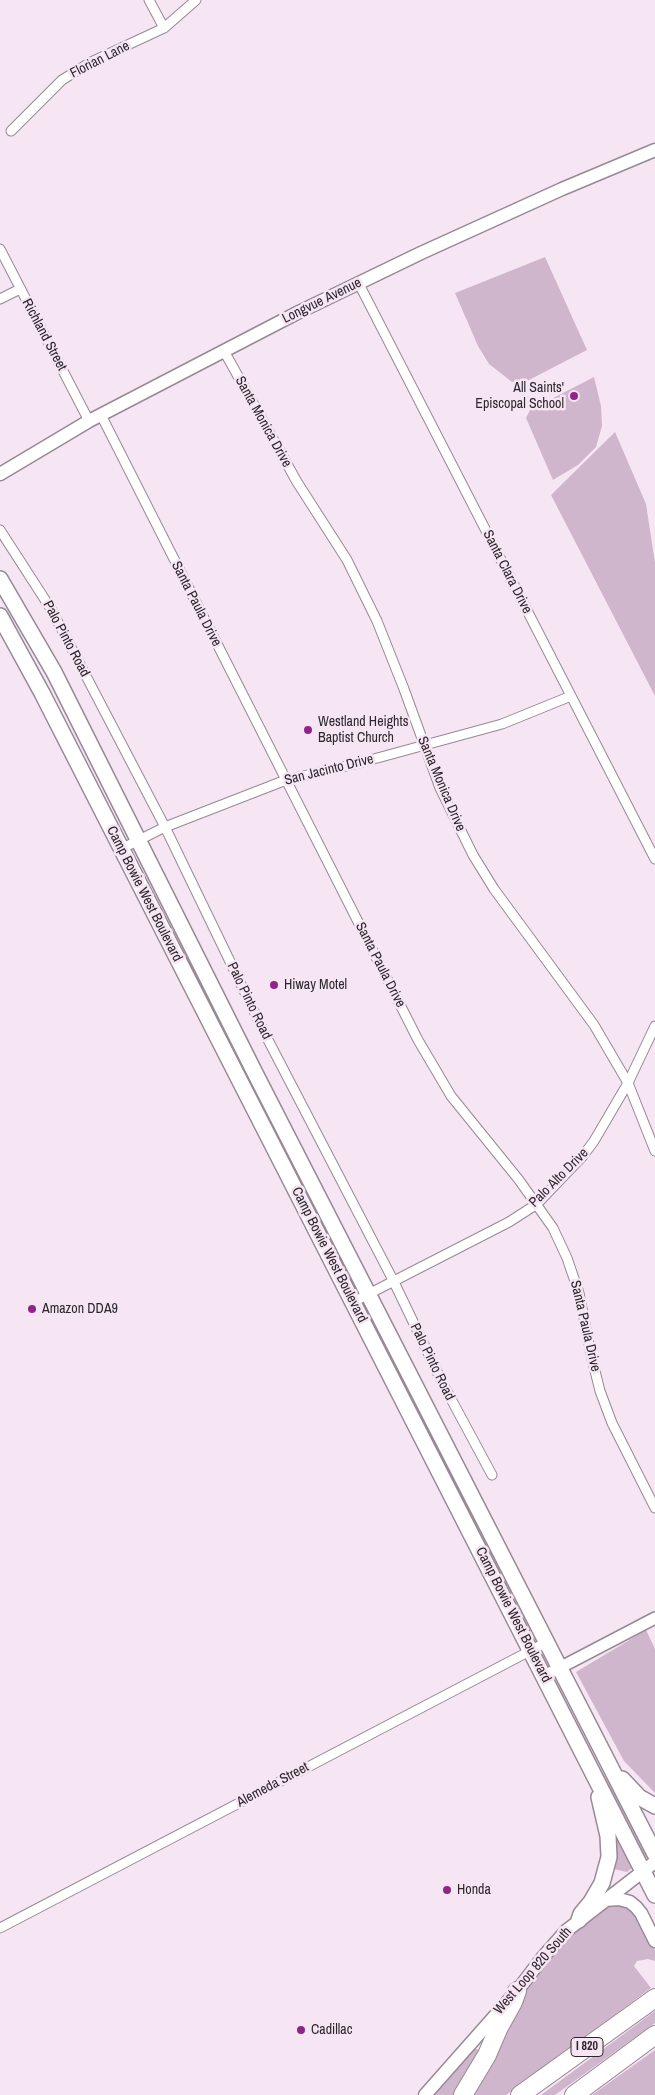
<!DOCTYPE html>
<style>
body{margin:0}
canvas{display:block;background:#f6e5f3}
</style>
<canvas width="655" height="2095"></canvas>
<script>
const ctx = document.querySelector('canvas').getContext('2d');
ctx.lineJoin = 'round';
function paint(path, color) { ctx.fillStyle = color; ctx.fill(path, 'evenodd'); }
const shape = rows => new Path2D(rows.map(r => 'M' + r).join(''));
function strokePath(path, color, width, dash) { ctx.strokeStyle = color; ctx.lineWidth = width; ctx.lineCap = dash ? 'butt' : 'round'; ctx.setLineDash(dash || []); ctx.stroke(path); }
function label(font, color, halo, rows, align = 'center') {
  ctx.font = font + ' "Archivo Narrow",sans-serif'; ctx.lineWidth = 5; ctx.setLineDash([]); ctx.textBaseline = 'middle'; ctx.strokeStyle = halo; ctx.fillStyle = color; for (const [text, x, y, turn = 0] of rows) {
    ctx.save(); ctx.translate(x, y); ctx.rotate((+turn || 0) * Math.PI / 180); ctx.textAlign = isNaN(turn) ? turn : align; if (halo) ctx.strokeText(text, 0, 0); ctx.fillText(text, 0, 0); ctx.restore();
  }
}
paint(shape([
 [545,257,587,350,525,382,512,382,489,364,478,346,455,293],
 [594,377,601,406,602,426,596,447,578,465,553,480,526,418,530,410],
 [615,432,646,504,655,563,655,696,551,495],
 [646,1630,655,1649,655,1793,624,1761,576,1672],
 [558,1689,596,1762,628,1815,649,1856,642,1860],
 [615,1834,632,1868,627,1872,614,1869,611,1866],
 [618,1903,632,1908,655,1950,655,1961,648,1959,637,1961,634,1966,651,1988,506,2095,466,2095,527,1987,552,1952,572,1932,609,1905],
 [655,2011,655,2023,555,2095,541,2095],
 [473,2049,477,2049,480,2051,457,2095,432,2095],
 [655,2050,655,2095,592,2095]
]), '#d0b6cc');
const minor = shape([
 [149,0,164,28],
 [11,131,62,80,91,62,164,28,196,0],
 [0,249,89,421],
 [359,284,655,859],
 [0,299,20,289],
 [224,351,297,482,347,560,377,621,404,689,440,788,473,855,494,889,594,1025,628,1083,655,1151],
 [101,415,418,1040,451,1096,519,1180,553,1228,567,1258,579,1293,592,1359,600,1391,612,1423,655,1508],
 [0,530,51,609,165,827,266,1036,393,1280,443,1384,492,1475],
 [121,849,165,827,286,780,359,763,502,724,571,696],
 [353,1302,509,1222,537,1204,582,1157,594,1141,628,1083,655,1026],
 [0,1928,547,1642]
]);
const tertiary = shape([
 [544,1676,655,1618]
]);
const secondary = shape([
 [0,474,89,421,299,312,421,253,562,189,655,150],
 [605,1900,619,1899,630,1902,636,1907,641,1913,655,1941],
 [425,2095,517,1991,543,1957,566,1931,655,1862]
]);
const primary = shape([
 [0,579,54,672,254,1071,655,1854],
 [0,616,42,693,655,1895],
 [622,1779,639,1797,655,1806],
 [579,1920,581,1914,591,1902,602,1883,609,1857,608,1836,599,1797]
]);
const motorway = shape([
 [463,2095,487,2055,499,2027,513,2002,517,1991],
 [520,2095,655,1998],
 [574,2095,655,2035]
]);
strokePath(minor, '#978995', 11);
strokePath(tertiary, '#978995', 14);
strokePath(secondary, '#978995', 15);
strokePath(primary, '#978995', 18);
strokePath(motorway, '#978995', 20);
strokePath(minor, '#fff', 9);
strokePath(tertiary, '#fff', 11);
strokePath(secondary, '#fff', 12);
strokePath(primary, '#fff', 15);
strokePath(motorway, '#fff', 18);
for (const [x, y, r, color] of [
 [574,396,5,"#8f2589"],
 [308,730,5,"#8f2589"],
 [274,985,5,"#8f2589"],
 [32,1309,5,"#8f2589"],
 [447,1890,5,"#8f2589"],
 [301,2030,5,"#8f2589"]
]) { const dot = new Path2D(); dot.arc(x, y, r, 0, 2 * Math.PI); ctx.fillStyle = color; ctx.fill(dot); strokePath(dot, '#f6e5f3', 2); }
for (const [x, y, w] of [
 [587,2047,32]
]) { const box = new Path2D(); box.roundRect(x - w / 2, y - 9.5, w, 19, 4); ctx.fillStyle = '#f6e5f3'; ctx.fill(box); strokePath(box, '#2d272c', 1); }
label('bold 12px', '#2d272c', null, [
 ["I 820",587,2047]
]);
label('14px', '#2d272c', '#f6e5f3', [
 ["Florian Lane",100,60,-27],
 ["Longvue Avenue",322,301,-26],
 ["Richland Street",44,335,62],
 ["Santa Monica Drive",263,422,61],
 ["Santa Clara Drive",507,572,63],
 ["Santa Paula Drive",196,604,63],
 ["Palo Pinto Road",66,639,62],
 ["San Jacinto Drive",329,770,-14],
 ["Santa Monica Drive",441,784,67],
 ["Camp Bowie West Boulevard",144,894,63],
 ["Santa Paula Drive",380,965,63],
 ["Palo Pinto Road",249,1001,64],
 ["Palo Alto Drive",559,1178,-45],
 ["Camp Bowie West Boulevard",329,1255,63],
 ["Santa Paula Drive",585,1326,77],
 ["Palo Pinto Road",432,1362,64],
 ["Camp Bowie West Boulevard",513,1615,63],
 ["Alemeda Street",273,1785,-28],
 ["West Loop 820 South",533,1971,-49]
]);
label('14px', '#2d272c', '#f6e5f3', [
 ["All Saints'",564,388,"right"],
 ["Episcopal School",564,404,"right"],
 ["Westland Heights",318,722],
 ["Baptist Church",318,738],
 ["Hiway Motel",284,985],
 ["Amazon DDA9",42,1309],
 ["Honda",457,1890],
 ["Cadillac",311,2030]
], 'left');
</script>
